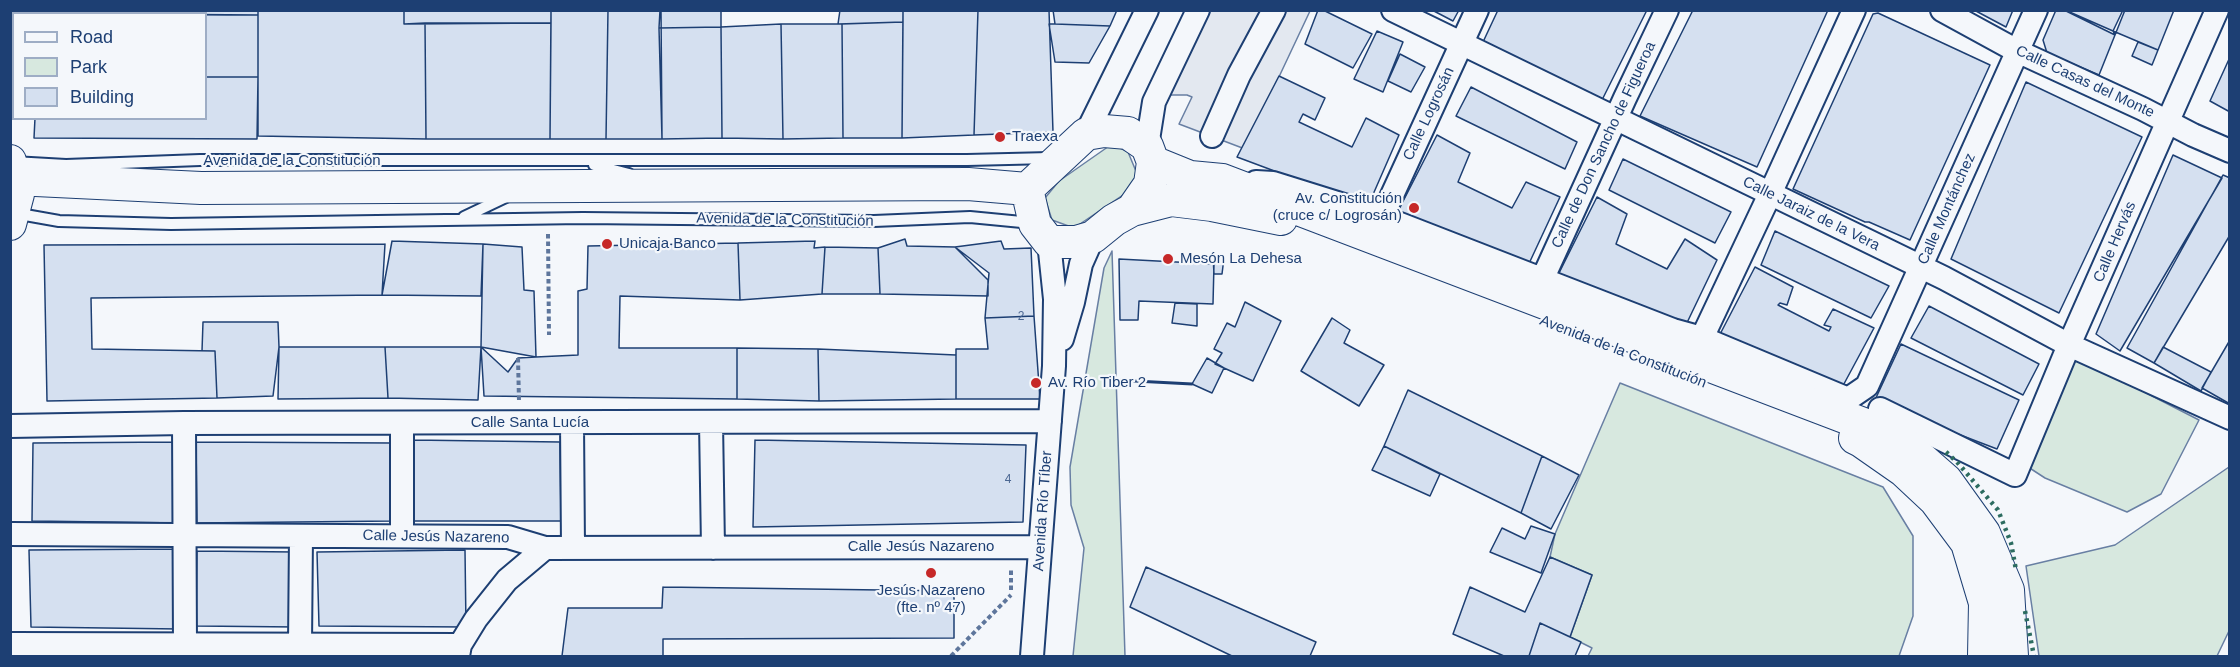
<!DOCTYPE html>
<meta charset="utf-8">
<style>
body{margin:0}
#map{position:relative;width:2240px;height:667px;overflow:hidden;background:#f4f7fb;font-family:Helvetica,sans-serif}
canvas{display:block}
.frame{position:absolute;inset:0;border:12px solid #1d3f73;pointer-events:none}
.legend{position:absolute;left:12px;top:12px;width:195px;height:108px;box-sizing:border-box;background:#f4f7fb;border:2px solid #9eadc5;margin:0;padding:8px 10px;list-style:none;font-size:18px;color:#1d3f73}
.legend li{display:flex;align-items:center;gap:12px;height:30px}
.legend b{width:30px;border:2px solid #9eadc5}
</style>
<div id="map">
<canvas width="2240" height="667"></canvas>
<div class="frame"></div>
<ul class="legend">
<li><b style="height:8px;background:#f4f7fb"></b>Road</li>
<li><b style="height:16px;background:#d7e8df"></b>Park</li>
<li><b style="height:16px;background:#d5e0f0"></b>Building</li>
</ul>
</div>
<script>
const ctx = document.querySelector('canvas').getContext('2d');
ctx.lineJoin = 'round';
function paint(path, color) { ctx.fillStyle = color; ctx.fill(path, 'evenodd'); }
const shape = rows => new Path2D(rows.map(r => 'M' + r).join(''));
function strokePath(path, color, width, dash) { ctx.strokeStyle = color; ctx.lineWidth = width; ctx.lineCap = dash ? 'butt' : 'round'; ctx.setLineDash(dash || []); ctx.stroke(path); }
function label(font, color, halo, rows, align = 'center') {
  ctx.font = font + ' Helvetica,sans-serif'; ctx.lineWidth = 4.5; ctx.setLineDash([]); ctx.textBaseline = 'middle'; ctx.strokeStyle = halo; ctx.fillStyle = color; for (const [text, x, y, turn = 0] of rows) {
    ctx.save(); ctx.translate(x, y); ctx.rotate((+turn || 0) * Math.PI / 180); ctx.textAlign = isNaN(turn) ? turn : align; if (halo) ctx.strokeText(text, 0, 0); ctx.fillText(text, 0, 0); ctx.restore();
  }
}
const green = shape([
 [1112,144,1128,152,1138,176,1123,195,1074,228,1052,220,1045,198,1059,181,1112,144],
 [1112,251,1125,656,1073,656,1084,548,1071,505,1070,467,1104,268,1112,251],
 [2074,356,2199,420,2161,494,2127,512,2045,478,2025,465,2074,356],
 [1620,383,1883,487,1913,536,1913,616,1899,656,1588,656,1592,648,1570,637,1592,575,1550,557,1555,534,1620,383],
 [2229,467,2229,631,2217,656,2039,656,2026,566,2115,545,2229,467]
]);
paint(green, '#d7e8df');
strokePath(green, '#687fa3', 1.5);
const parking = shape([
 [1207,11,1310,11,1245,149,1179,124,1192,97,1187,95,1165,95,1207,11]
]);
paint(parking, '#e3e8f0');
strokePath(parking, '#687fa3', 1.5);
const building = shape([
 [136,10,258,10,258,15,136,14,136,10],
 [258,10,404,10,404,24,425,23,426,139,258,136,258,10],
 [404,10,551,10,551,23,404,24,404,10],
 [551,10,608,10,606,139,550,139,551,10],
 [608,10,661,10,662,139,606,139,608,10],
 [660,10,721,10,721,27,659,28,660,10],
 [840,10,903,10,903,22,838,24,840,10],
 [903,10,978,10,974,135,902,138,903,10],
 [978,10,1049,10,1053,132,974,135,978,10],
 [1053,10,1117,10,1110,26,1055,24,1053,10],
 [1318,10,1323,10,1372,34,1353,68,1305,44,1318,10],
 [1432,10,1459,10,1453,21,1432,10],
 [1498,10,1647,10,1602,100,1483,42,1498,10],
 [1693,10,1828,10,1757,167,1640,116,1693,10],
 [1974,10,2013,10,2006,27,1974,10],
 [2056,10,2065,10,2113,31,2115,35,2099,75,2047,53,2043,40,2056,10],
 [2064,10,2125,10,2115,35,2064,10],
 [2123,10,2174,10,2158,50,2113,31,2123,10],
 [1878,13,1990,65,1910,240,1869,222,1865,222,1793,189,1873,14,1878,13],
 [206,15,258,15,258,77,206,77,206,15],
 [903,22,902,138,843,138,842,24,903,22],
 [425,23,551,23,550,139,426,139,425,23],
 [781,24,842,24,843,138,783,139,781,24],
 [781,24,783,139,722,138,721,27,781,24],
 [1049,24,1055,24,1110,26,1089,63,1055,62,1049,24],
 [721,27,722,138,662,139,659,28,721,27],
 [1377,31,1403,42,1383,92,1354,79,1377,31],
 [2138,42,2158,50,2152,65,2132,56,2138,42],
 [1400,54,1425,67,1411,92,1388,81,1400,54],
 [2230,57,2230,112,2210,101,2230,57],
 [1279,76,1325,98,1315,120,1303,114,1299,122,1352,147,1366,118,1399,135,1368,206,1237,157,1279,76],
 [206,77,258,77,257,139,34,138,35,118,206,118,206,77],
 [2026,82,2142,137,2059,313,1951,259,2026,82],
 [1471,87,1577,142,1565,169,1456,116,1471,87],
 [1437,135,1470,153,1458,182,1512,208,1526,182,1560,197,1526,270,1395,217,1437,135],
 [2173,155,2222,178,2120,351,2096,334,2173,155],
 [1623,159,1731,212,1715,243,1609,190,1623,159],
 [2223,175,2230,178,2230,235,2154,363,2127,348,2223,175],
 [1597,197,1627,214,1616,244,1667,269,1685,239,1717,260,1684,329,1556,279,1597,197],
 [1775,231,1889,286,1871,318,1761,265,1775,231],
 [905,239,907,246,955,247,988,280,988,296,880,294,878,248,905,239],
 [392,241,483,244,481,296,382,295,392,241],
 [815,241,814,248,825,247,822,294,740,300,738,243,815,241],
 [1001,241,1004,249,1031,248,1034,316,985,318,989,273,955,247,1001,241],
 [738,243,740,300,620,296,619,348,737,348,737,399,484,396,481,347,536,357,578,355,578,291,587,289,588,246,738,243],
 [385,244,382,295,91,298,92,349,215,351,217,398,47,401,44,245,385,244],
 [483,244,522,247,524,290,534,291,536,357,518,358,508,372,481,347,483,244],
 [825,247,878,248,880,294,822,294,825,247],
 [1213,256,1224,258,1222,274,1214,274,1213,256],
 [1119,259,1214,264,1213,304,1139,301,1138,320,1120,320,1119,259],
 [1755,267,1793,287,1787,305,1780,303,1778,305,1829,331,1831,327,1824,325,1833,309,1874,328,1838,395,1717,340,1755,267],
 [1245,302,1281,321,1253,381,1215,364,1222,353,1214,349,1227,323,1235,327,1245,302],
 [1175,303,1197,304,1197,326,1172,323,1175,303],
 [1929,306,2039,364,2023,395,1911,338,1929,306],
 [1034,316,1040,399,956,399,956,349,988,349,985,318,1034,316],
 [1332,318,1350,330,1344,343,1384,365,1359,406,1301,371,1332,318],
 [203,322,278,322,279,347,273,396,217,398,215,351,202,351,203,322],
 [2230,340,2230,404,2202,388,2230,340],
 [1901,344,2019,400,1997,449,1874,402,1901,344],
 [279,347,385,347,388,398,278,399,279,347],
 [385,347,481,347,478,400,388,398,385,347],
 [2163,347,2211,372,2201,391,2154,363,2163,347],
 [737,348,818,349,819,401,737,399,737,348],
 [818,349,956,355,956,399,819,401,818,349],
 [1207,358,1224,368,1212,393,1192,384,1207,358],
 [1408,390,1542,456,1521,513,1384,446,1408,390],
 [412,440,560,442,561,521,414,521,412,440],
 [755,440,1026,445,1023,522,753,527,755,440],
 [177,442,180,523,32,521,33,443,177,442],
 [196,442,392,443,394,521,197,523,196,442],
 [1384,446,1440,474,1430,496,1372,470,1384,446],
 [1542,456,1579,475,1551,529,1521,513,1542,456],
 [1531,526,1555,534,1541,573,1490,552,1502,528,1525,539,1531,526],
 [178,549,179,629,31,627,29,550,178,549],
 [465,550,466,627,319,626,317,552,465,550],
 [197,551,295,552,297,627,196,626,197,551],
 [1550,557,1592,575,1570,637,1540,623,1529,656,1504,656,1453,634,1470,587,1525,612,1550,557],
 [1146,567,1316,642,1310,656,1232,656,1130,607,1146,567],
 [663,587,954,591,954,638,663,639,663,656,551,656,562,656,568,608,662,608,663,587],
 [1540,623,1581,642,1575,656,1529,656,1540,623],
 [30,655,223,656,30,656,30,655]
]);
paint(building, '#d5e0f0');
strokePath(building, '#1d3f73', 1.5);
const lane = shape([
 [13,162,66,165,200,160,967,160,1050,158],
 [594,165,629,174],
 [14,213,59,221,171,224,583,218,874,221,970,217,1032,223],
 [464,217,506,197]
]);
const street = shape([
 [1393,10,1944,278,2069,345,2230,418],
 [1942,10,2017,51,2143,109,2193,135,2230,151],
 [1086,134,1147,10],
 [1212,136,1239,75,1274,10],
 [1147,146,1154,102,1198,10],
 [1256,182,1273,183,1382,217,1673,330,1702,338,1848,399,1867,386,2036,10],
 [1382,217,1477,10],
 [1542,280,1625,98,1667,10],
 [1702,338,1770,194,1854,10],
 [1062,339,1073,302,1081,264,1093,237],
 [1880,409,2015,475,2069,345,2217,10],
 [711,422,713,548],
 [184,423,185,645],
 [572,423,573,548],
 [10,426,184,423,1050,421],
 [10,534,508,537,545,548,1040,547],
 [402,536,402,423],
 [10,644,460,645],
 [300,645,301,536],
 [458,656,460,645,476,619,507,580,545,548],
 [1032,656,1054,366,1055,299,1049,242]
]);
const secondary = shape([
 [1104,131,1128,133,1147,146,1153,162,1150,184,1132,210,1114,220,1093,237,1076,242,1049,242,1035,224,1027,189,1086,134,1104,131],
 [10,161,18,194,10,224],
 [1153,162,1190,177,1222,180,1871,427,1906,445,1946,480,1984,533,2008,590,2012,656],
 [15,179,201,188,968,184,1027,189],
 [1132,210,1171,200,1212,205,1281,219],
 [1855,438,1861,441,1904,471,1935,500,1967,543,1985,603,1984,656]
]);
strokePath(lane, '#1d3f73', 14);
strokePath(street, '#1d3f73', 26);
strokePath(secondary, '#1d3f73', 34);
strokePath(shape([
 [548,234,549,335],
 [518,358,519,401],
 [1011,590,1011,570],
 [951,656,1011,595]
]), '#5e769c', 4, [4.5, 3]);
strokePath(lane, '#f4f7fb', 10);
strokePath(street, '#f4f7fb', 22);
strokePath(secondary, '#f4f7fb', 32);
strokePath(shape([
 [1946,452,1957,462,1998,510,2011,543,2016,570],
 [2025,611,2034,656]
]), '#2c6c60', 4.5, [3, 4.5]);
strokePath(shape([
 [1116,380,1192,384]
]), '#1d3f73', 3);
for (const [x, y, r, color] of [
 [1000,137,6,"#c62828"],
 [1414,208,6,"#c62828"],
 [607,244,6,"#c62828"],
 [1168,259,6,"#c62828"],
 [1036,383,6,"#c62828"],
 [931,573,6,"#c62828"]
]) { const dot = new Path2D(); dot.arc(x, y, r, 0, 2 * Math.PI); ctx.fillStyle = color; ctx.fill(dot); strokePath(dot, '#f4f7fb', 2); }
label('12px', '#4b6792', null, [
 ["2",1021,317],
 ["4",1008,480]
]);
label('15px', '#1d3f73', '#f4f7fb', [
 ["Calle Casas del Monte",2085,82,25],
 ["Calle Logrosán",1429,114,-65],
 ["Calle de Don Sancho de Figueroa",1604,145,-65],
 ["Avenida de la Constitución",292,161],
 ["Calle Montánchez",1947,209,-66],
 ["Calle Jaraiz de la Vera",1811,214,26],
 ["Avenida de la Constitución",785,220,1],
 ["Calle Hervás",2115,242,-67],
 ["Avenida de la Constitución",1623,352,21],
 ["Calle Santa Lucía",530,423],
 ["Avenida Río Tíber",1043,511,-86],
 ["Calle Jesús Nazareno",436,537,1],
 ["Calle Jesús Nazareno",921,547]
]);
label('15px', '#1d3f73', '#f4f7fb', [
 ["Traexa",1012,137],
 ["Av. Constitución",1402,199,"right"],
 ["(cruce c/ Logrosán)",1402,216,"right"],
 ["Unicaja Banco",619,244],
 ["Mesón La Dehesa",1180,259],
 ["Av. Río Tiber 2",1048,383],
 ["Jesús Nazareno",931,591,"center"],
 ["(fte. nº 47)",931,608,"center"]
], 'left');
</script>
